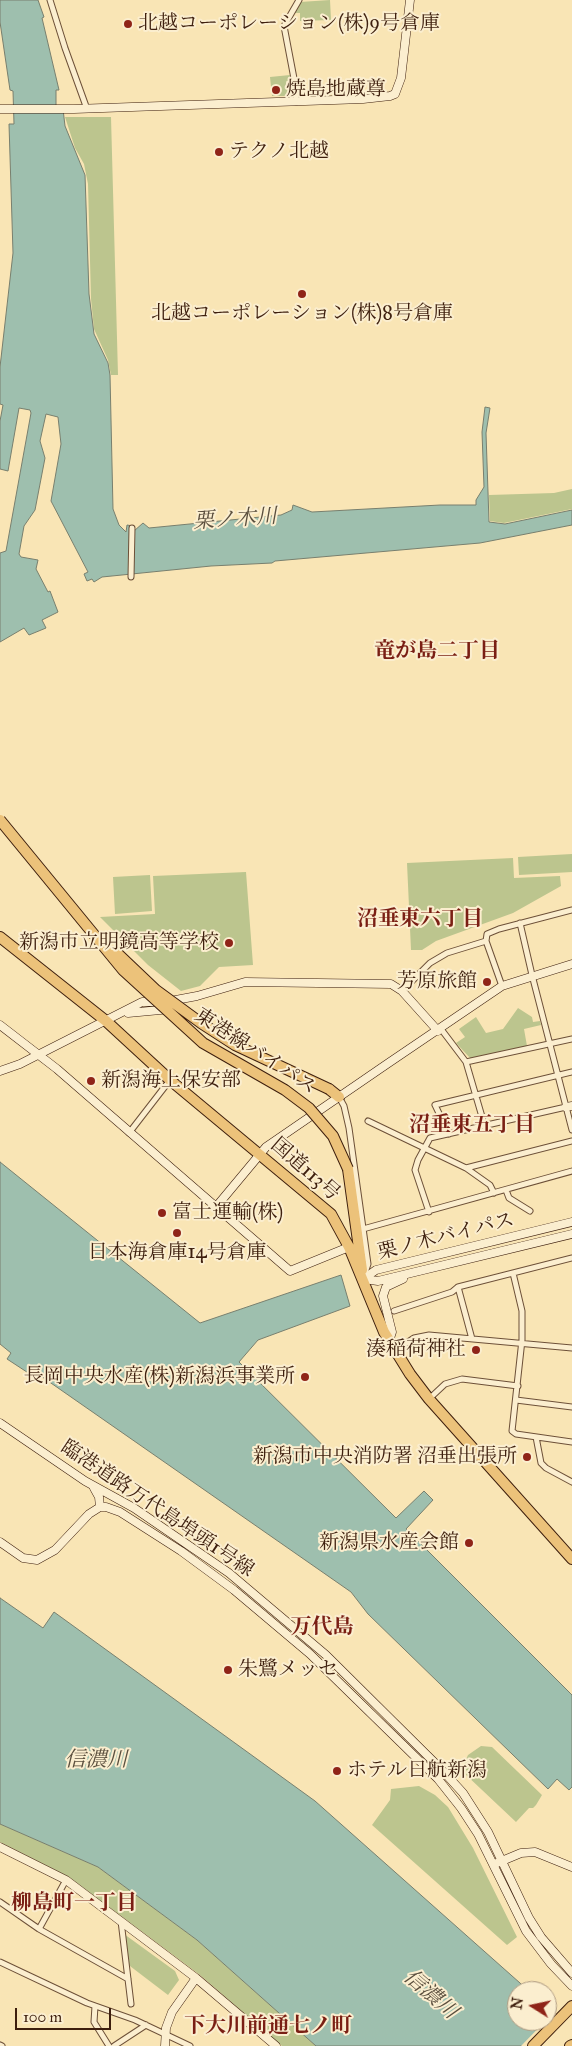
<!DOCTYPE html>
<meta charset="utf-8">
<style>
body{margin:0}
#map{position:relative;width:572px;height:2046px;overflow:hidden;background:#f9e5b5;font-family:"IM FELL Great Primer",serif}
canvas{display:block}
.north{position:absolute;left:507px;top:1981px;width:50px;height:50px;box-sizing:border-box;background:#fbeecf;border:1px solid #af9b82;border-radius:50%;rotate:280deg;font-size:14px;font-weight:700;line-height:20px;text-align:center;color:#3e1f0e}
.north::after{content:'';display:block;margin:auto;width:18px;height:22px;background:#8f2418;clip-path:polygon(50% 0,100% 100%,50% 72%,0 100%)}
.scale{position:absolute;left:15px;top:2008px;width:96px;height:22px;box-sizing:border-box;border:2px solid #3e1f0e;border-top:0;padding-left:6px;font-size:15px;line-height:18px;white-space:nowrap;color:#3e1f0e;-webkit-text-stroke:4px #fbeecf;paint-order:stroke}
</style>
<div id="map">
<canvas width="572" height="2046"></canvas>
<div class="north">N</div>
<div class="scale">100 m</div>
</div>
<script>
const ctx = document.querySelector('canvas').getContext('2d');
ctx.lineJoin = 'round';
function paint(path, color) { ctx.fillStyle = color; ctx.fill(path, 'evenodd'); }
const shape = rows => new Path2D(rows.map(r => 'M' + r).join(''));
function strokePath(path, color, width, dash) { ctx.strokeStyle = color; ctx.lineWidth = width; ctx.lineCap = dash ? 'butt' : 'round'; ctx.setLineDash(dash || []); ctx.stroke(path); }
function label(font, color, halo, rows, align = 'center') {
  ctx.font = font + ' "IM FELL Great Primer","Noto Serif JP",serif'; ctx.lineWidth = 4; ctx.setLineDash([]); ctx.textBaseline = 'middle'; ctx.strokeStyle = halo; ctx.fillStyle = color; for (const [text, x, y, turn = 0] of rows) {
    ctx.save(); ctx.translate(x, y); ctx.rotate((+turn || 0) * Math.PI / 180); ctx.textAlign = isNaN(turn) ? turn : align; if (halo) ctx.strokeText(text, 0, 0); ctx.fillText(text, 0, 0); ctx.restore();
  }
}
paint(shape([
 [330,0,331,20,300,21,300,13,293,13,300,2],
 [290,75,292,93,289,96,272,96,270,77],
 [65,117,111,117,118,375,111,375,108,360,94,329,91,299,88,184,84,164,75,148],
 [572,489,572,509,504,523,490,521,489,495,554,493],
 [572,854,572,872,519,875,518,857],
 [513,858,514,878,560,876,561,886,513,913,436,941,422,950,411,950,407,863],
 [246,872,253,965,219,967,200,986,181,991,148,965,100,917,155,914,153,876],
 [150,875,152,911,115,914,113,877],
 [518,1008,532,1017,533,1022,540,1021,541,1025,524,1029,527,1046,471,1059,456,1043,465,1037,459,1029,476,1017,486,1033,503,1029],
 [481,1746,492,1747,542,1795,536,1805,533,1808,529,1808,516,1822,464,1773,463,1766,468,1755],
 [419,1786,435,1795,448,1807,473,1848,517,1937,507,1945,372,1825,390,1800,391,1789],
 [0,1824,98,1867,197,1940,316,2046,282,2046,200,1975,69,1877,0,1842],
 [124,1934,175,1971,179,1980,168,1995,126,1963]
]), '#bcc58e');
const water = shape([
 [0,0,38,0,44,17,42,18,59,90,56,90,56,109,63,109,65,126,85,175,89,294,94,334,108,363,110,375,113,509,119,525,126,532,127,525,133,526,134,531,143,523,149,528,281,515,292,510,293,505,312,512,440,505,476,505,476,500,484,487,482,432,485,407,490,408,486,433,489,522,505,524,572,510,572,525,480,543,275,561,272,563,211,566,102,577,94,582,92,579,87,581,84,574,88,572,51,501,61,444,58,417,46,414,40,441,45,458,35,510,24,526,19,554,21,557,38,560,36,569,48,592,50,591,58,612,42,620,46,628,29,635,24,628,0,642,0,553,6,551,31,413,30,410,19,408,8,471,0,469,0,421,3,405,0,404,0,367,13,253,9,124,14,124,13,91,10,90,0,22,0,0],
 [0,1162,200,1323,341,1275,350,1306,258,1340,239,1362,396,1518,424,1491,433,1500,406,1529,572,1695,572,1787,569,1790,557,1779,548,1789,368,1614,351,1592,38,1374,36,1378,7,1359,11,1353,0,1344,0,1162],
 [0,1598,43,1628,54,1612,315,1801,529,1991,517,1991,517,2021,547,2021,547,2007,572,2029,572,2046,316,2046,197,1940,98,1867,0,1824,0,1598]
]);
paint(water, '#9ebfae');
strokePath(water, '#787f6e', 1);
paint(shape([
 [555,2011,572,2026,572,2046,521,2046]
]), '#f9e5b5');
const street = shape([
 [50,0,65,48,87,109],
 [296,102,296,89,284,26,299,0],
 [131,577,132,528],
 [520,923,532,975,572,1130],
 [502,986,486,941,487,934,499,929,572,910],
 [402,991,430,963,447,953,486,941],
 [441,1029,466,1062,485,1127],
 [466,1062,572,1039],
 [339,1097,344,1106,349,1128,368,1264,365,1273],
 [368,1121,466,1168,490,1185,494,1193],
 [129,1133,170,1080],
 [449,1134,435,1105,572,1072],
 [466,1168,572,1141],
 [506,1190,509,1198,530,1211],
 [429,1212,415,1170,418,1160,430,1138,566,1107],
 [363,1229,572,1171],
 [513,1273,522,1311,522,1340,512,1431,516,1434,572,1442],
 [458,1287,472,1339],
 [394,1311,452,1292,458,1287,572,1258],
 [396,1350,414,1338,429,1335,572,1348],
 [429,1399,445,1384,462,1379,518,1386],
 [516,1400,572,1407],
 [536,1437,541,1463,546,1468,572,1482],
 [0,1902,39,1929,128,1979],
 [121,1921,131,2004],
 [39,1929,66,1880],
 [0,1962,87,2003,135,2020,190,2046],
 [95,2006,94,2022,109,2046],
 [0,2045,2,2046],
 [114,2046,146,2025]
]);
const secondary = shape([
 [0,109,74,109,363,99,390,96,395,94,401,78,410,0],
 [128,1013,171,1009],
 [0,1025,57,1069,290,1271,349,1247],
 [0,1071,20,1064,142,1002,165,1002,197,996,245,982,391,984,402,991,438,1031],
 [566,1107,572,1106],
 [216,1207,266,1147,387,1064,502,986,572,964],
 [363,1279,376,1270,572,1222],
 [363,1279,378,1281,572,1234],
 [389,1341,392,1332,383,1296,386,1287,403,1279],
 [0,1423,85,1481,134,1508,229,1573,326,1655,443,1771,463,1793,488,1832,529,1918,541,1937,572,1973],
 [94,1488,99,1497,100,1507],
 [0,1542,23,1558,37,1560,55,1550,89,1514,100,1507,106,1507,120,1512,181,1551,234,1590,310,1654,438,1779,461,1808,478,1834,526,1931,551,1964,572,1986],
 [0,1847,66,1880,196,1978,276,2046],
 [497,1863,521,1853,535,1852,572,1867],
 [165,2046,166,2028,172,2012,196,1978]
]);
const highway = shape([
 [0,937,106,1021,170,1080,331,1214,349,1247,384,1332,410,1374,429,1399,572,1559],
 [329,1089,339,1097],
 [348,1169,362,1270],
 [533,2046,572,2006],
 [570,2046,572,2045]
]);
strokePath(street, '#6d5038', 7);
strokePath(secondary, '#3e1f0e', 9);
strokePath(highway, '#3e1f0e', 12);
strokePath(street, '#fbeecf', 5);
strokePath(secondary, '#fbeecf', 8);
strokePath(highway, '#ecc27a', 10);
const highwayBridge = shape([
 [0,820,123,970,203,1043,285,1090,309,1108,333,1136,348,1169],
 [115,951,156,990,201,1023,235,1045,329,1089]
]);
strokePath(highwayBridge, '#3e1f0e', 12, []);
strokePath(highwayBridge, '#ecc27a', 10);
for (const [x, y, r, color] of [
 [128,24,5,"#8f2418"],
 [276,90,5,"#8f2418"],
 [219,152,5,"#8f2418"],
 [302,294,5,"#8f2418"],
 [229,943,5,"#8f2418"],
 [487,982,5,"#8f2418"],
 [91,1081,5,"#8f2418"],
 [162,1213,5,"#8f2418"],
 [177,1233,5,"#8f2418"],
 [476,1350,5,"#8f2418"],
 [305,1377,5,"#8f2418"],
 [527,1457,5,"#8f2418"],
 [469,1543,5,"#8f2418"],
 [228,1670,5,"#8f2418"],
 [337,1771,5,"#8f2418"]
]) { const dot = new Path2D(); dot.arc(x, y, r, 0, 2 * Math.PI); ctx.fillStyle = color; ctx.fill(dot); strokePath(dot, '#fbeecf', 2); }
label('20px', '#3e1f0e', '#fbeecf', [
 ["北越コーポレーション(株)9号倉庫",138,24],
 ["焼島地蔵尊",286,90],
 ["テクノ北越",229,152],
 ["北越コーポレーション(株)8号倉庫",302,314,"center"],
 ["新潟市立明鏡高等学校",219,943,"right"],
 ["芳原旅館",477,982,"right"],
 ["新潟海上保安部",101,1081],
 ["富士運輸(株)",172,1213],
 ["日本海倉庫14号倉庫",177,1253,"center"],
 ["湊稲荷神社",466,1350,"right"],
 ["長岡中央水産(株)新潟浜事業所",295,1377,"right"],
 ["新潟市中央消防署 沼垂出張所",517,1457,"right"],
 ["新潟県水産会館",459,1543,"right"],
 ["朱鷺メッセ",238,1670],
 ["ホテル日航新潟",347,1771]
], 'left');
label('20px', '#3e1f0e', '#fbeecf', [
 ["東港線バイパス",255,1052,33],
 ["国道113号",305,1170,41],
 ["栗ノ木バイパス",446,1237,-14],
 ["臨港道路万代島埠頭1号線",157,1509,34]
]);
label('italic 21px', '#5b4f3e', '#fbeecf', [
 ["栗ノ木川",235,520,-4],
 ["信濃川",96,1761],
 ["信濃川",430,1995,41]
]);
label('bold 21px', '#7a1f14', '#fbeecf', [
 ["竜が島二丁目",437,652],
 ["沼垂東六丁目",420,920],
 ["沼垂東五丁目",472,1126],
 ["万代島",322,1628],
 ["柳島町一丁目",74,1904],
 ["下大川前通七ノ町",268,2027]
]);
</script>
